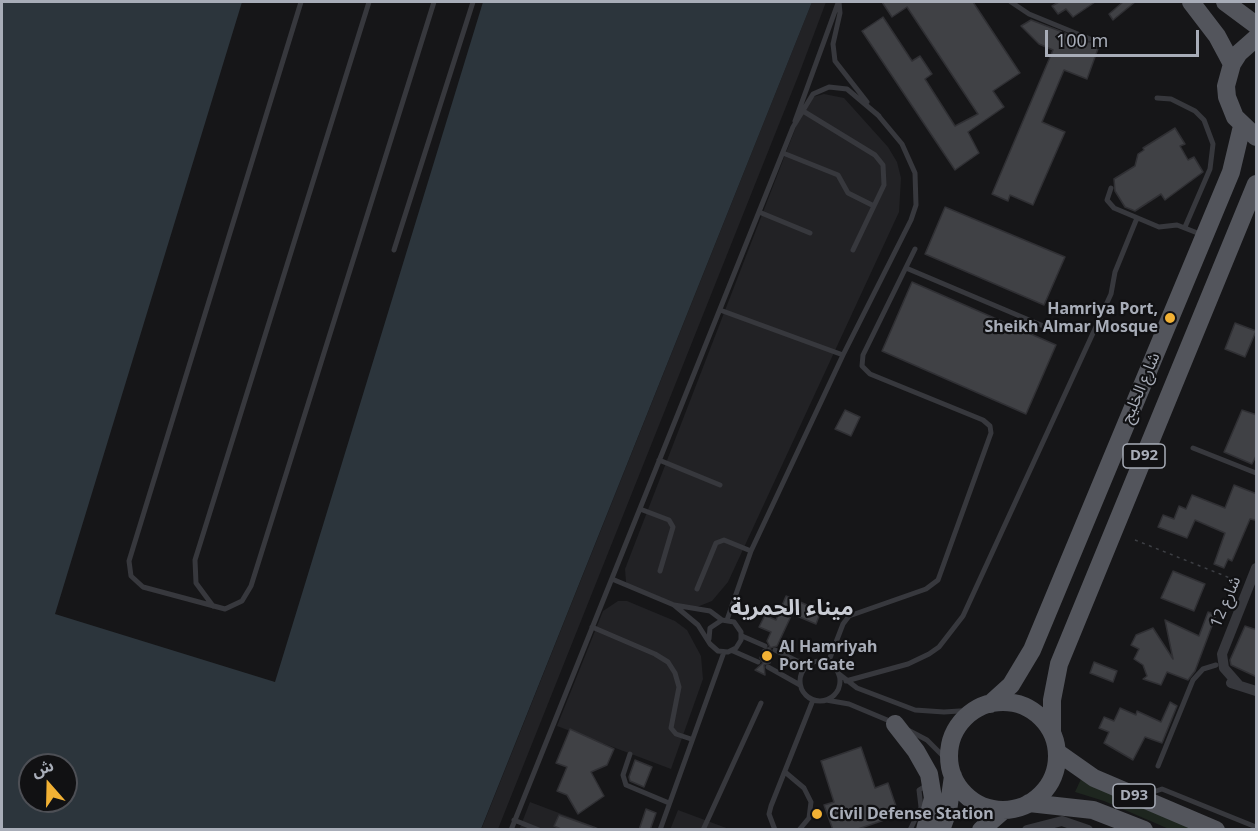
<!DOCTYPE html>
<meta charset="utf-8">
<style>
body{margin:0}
#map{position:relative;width:1258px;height:831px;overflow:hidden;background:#161618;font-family:"Noto Sans","Noto Sans Arabic",sans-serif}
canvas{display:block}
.frame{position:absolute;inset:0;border:3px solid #a8adb8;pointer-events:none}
.north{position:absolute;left:18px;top:753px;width:60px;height:60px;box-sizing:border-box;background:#111113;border:2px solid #4d4f55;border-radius:50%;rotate:340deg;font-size:16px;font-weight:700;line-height:24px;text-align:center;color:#a8adb8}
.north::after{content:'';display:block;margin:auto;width:21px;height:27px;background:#f2b134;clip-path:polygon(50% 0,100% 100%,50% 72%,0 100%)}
.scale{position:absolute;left:1045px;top:30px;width:154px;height:27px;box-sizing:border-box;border:3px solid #a8adb8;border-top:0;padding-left:8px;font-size:18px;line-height:21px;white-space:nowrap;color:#a8adb8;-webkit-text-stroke:4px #111113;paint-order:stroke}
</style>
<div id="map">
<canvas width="1258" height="831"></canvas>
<div class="frame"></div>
<div class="north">ش</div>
<div class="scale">100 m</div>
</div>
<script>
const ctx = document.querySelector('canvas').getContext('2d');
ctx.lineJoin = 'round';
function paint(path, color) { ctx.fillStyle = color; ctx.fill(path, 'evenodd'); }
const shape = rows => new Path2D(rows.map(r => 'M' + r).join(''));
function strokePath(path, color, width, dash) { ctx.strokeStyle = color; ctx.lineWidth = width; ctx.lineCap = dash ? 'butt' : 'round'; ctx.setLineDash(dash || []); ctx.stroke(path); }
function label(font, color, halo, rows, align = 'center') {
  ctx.font = font + ' "Noto Sans","Noto Sans Arabic",sans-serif'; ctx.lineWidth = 4.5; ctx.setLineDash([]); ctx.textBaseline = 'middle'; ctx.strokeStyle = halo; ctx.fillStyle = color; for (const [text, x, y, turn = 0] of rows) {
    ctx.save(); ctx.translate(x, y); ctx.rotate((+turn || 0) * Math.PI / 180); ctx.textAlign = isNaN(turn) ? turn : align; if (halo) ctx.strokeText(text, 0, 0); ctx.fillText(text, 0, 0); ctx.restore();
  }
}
paint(shape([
 [812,2,826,2,799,74,498,829,481,830],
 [824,94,844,98,888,147,897,162,901,178,899,212,728,582,712,601,692,609,633,589,626,582,625,569,804,106,813,97],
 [618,601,627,601,675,621,687,630,701,656,703,679,671,769,557,726,603,611],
 [530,802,601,829,519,830],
 [678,810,729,829,670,830]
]), '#222225');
paint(shape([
 [1081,779,1196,829,1169,829,1104,801,1075,792]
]), '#1e261f');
paint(shape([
 [2,2,242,2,55,614,275,682,483,2,812,2,481,829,2,829],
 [30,765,66,765,66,801,30,801]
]), '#2c353c');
const building = shape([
 [882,2,973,2,1020,73,993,91,1004,107,968,132,979,153,955,170,862,31,883,17,912,61,920,56,932,74,925,79,955,126,978,114,907,7,892,17,882,2],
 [1059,2,1095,2,1073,17,1066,9,1058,14,1052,6,1059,2],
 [1123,2,1135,2,1113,20,1109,14,1123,2],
 [1031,20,1099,46,1087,79,1064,70,1042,122,1065,132,1033,205,1010,195,1008,201,992,194,1053,50,1039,44,1021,26,1031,20],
 [1175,128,1185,144,1180,146,1188,160,1194,157,1203,172,1165,200,1161,194,1135,211,1125,207,1115,191,1114,179,1135,166,1138,154,1144,150,1143,148,1175,128],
 [945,207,1065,257,1044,305,925,254,945,207],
 [912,282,1056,345,1026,414,882,351,912,282],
 [1235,323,1256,331,1245,357,1225,349,1235,323],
 [845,410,860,417,851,436,835,429,845,410],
 [1242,410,1257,415,1257,454,1252,464,1224,452,1242,410],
 [1234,485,1257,494,1257,516,1255,520,1250,519,1232,561,1228,559,1224,568,1214,564,1225,533,1195,520,1187,538,1158,527,1163,515,1174,519,1179,506,1186,509,1192,495,1225,508,1234,485],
 [1173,571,1205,584,1194,611,1161,598,1173,571],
 [786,596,821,611,816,624,792,614,777,646,770,648,773,655,770,663,764,665,765,675,755,670,763,663,760,658,763,650,770,647,767,641,771,632,759,627,765,615,776,620,786,596],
 [1208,612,1216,615,1195,671,1188,680,1167,672,1161,685,1143,679,1147,676,1143,665,1134,659,1139,649,1131,645,1136,635,1153,628,1173,659,1165,620,1199,636,1208,612],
 [1245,626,1257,630,1257,677,1231,665,1230,660,1245,626],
 [1094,662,1117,671,1113,682,1090,673,1094,662],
 [1170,702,1177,706,1162,743,1145,737,1133,760,1104,743,1109,732,1099,728,1104,717,1114,721,1120,708,1136,715,1137,711,1161,722,1170,702],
 [570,729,614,749,607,765,591,772,604,796,578,814,567,795,557,791,567,767,556,763,570,729],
 [861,747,875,788,888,783,899,815,855,830,833,830,824,805,834,802,821,761,861,747],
 [635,760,652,767,644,787,630,781,629,777,635,760],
 [646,809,656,813,650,830,639,830,646,809],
 [559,815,596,828,596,830,563,830,554,826,559,815]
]);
paint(building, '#404145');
strokePath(building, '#303034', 1.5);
strokePath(shape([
 [1135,540,1240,582]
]), '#3d3f44', 1.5, [3, 4.5]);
strokePath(shape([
 [301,2,129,561,131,576,143,587,225,609,242,601,251,586,434,2],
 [839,2,840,13,833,44,835,61,867,102],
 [1011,2,1029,14,1090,39],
 [1157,98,1171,99,1195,111,1204,120,1213,144,1210,169,1185,227],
 [803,111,875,155,883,165,884,185,853,250],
 [795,121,838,3],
 [783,153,838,175,848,193,874,206],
 [1111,188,1107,200,1114,208,1159,227,1177,225,1200,234],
 [759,212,810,233],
 [394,250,473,2],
 [906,268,1048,328],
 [720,310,843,355],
 [1193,448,1256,473],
 [659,460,720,485],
 [640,509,669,520,673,527,660,571],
 [612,579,674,605,698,625,710,644,718,651,728,652,736,648,741,640,741,632,734,622,722,620,710,628,709,639],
 [697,589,716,543,724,540,751,551],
 [674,605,710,611,722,620],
 [213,606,196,583,195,560,369,2],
 [727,620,751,551,843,355,911,220,916,205,915,173,902,144,877,114],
 [592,627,655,654,668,662,675,673,679,687,671,728,676,734,691,739],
 [742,636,765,646],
 [775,650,797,661,811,663],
 [733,651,758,662],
 '800 681a20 20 0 1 1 40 0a20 20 0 1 1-40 0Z',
 [828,663,843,624,849,616,926,589,938,580,991,433,990,426,983,420,870,374,862,366,863,355,915,249],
 [768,667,800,685],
 [839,674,857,688,915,710,944,712,975,710],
 [846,681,908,664,929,654,939,647,963,616,1111,294,1115,272,1137,218],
 [826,700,849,704,892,722],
 [906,729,927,740,950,763],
 [630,754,623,775,626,785,669,803],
 [1158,766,1193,680,1203,669,1216,665],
 [785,772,804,788,811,802,809,818,799,830],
 [1144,795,1162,789,1256,827],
 [514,820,539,830],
 [511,830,793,127,813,94,829,87,847,89,879,116],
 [660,830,724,652],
 [703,830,761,703],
 [775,830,769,814,771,806,813,700],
 [910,830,921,807,919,790,927,785]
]), '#37383d', 5);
strokePath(shape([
 [1231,683,1256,691],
 [1238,684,1224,668,1222,654,1256,568],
 [1027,830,1062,821,1088,830]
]), '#37383d', 10);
strokePath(shape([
 [1191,2,1217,36,1232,64],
 [1225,2,1256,25],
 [1256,38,1239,53,1232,64,1226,86,1227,97,1235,117,1256,137],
 '949 756a54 54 0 1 1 108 0a54 54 0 1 1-108 0Z',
 [990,704,1011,685,1032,650,1231,172,1242,126],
 [895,724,916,751,929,774,933,798,925,830],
 [1052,732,1052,700,1059,664,1256,184],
 [1057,752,1094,778,1216,830],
 [1029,803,1093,810,1144,830],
 [941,830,948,811,953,776],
 [981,830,1004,810]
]), '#53555c', 18);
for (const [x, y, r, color] of [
 [1170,318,6,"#f2b134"],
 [767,656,6,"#f2b134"],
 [817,814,6,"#f2b134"]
]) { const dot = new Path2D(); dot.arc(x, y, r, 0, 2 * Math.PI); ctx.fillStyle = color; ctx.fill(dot); strokePath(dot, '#111113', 2); }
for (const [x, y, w] of [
 [1144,456,42],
 [1134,796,42]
]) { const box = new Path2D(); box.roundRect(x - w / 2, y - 12, w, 24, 4.5); ctx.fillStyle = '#111113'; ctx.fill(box); strokePath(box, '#a8adb8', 1.5); }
label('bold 15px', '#a8adb8', null, [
 ["D92",1144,456],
 ["D93",1134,796]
]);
label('bold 16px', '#a8adb8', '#111113', [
 ["Hamriya Port,",1158,309,"right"],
 ["Sheikh Almar Mosque",1158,327,"right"],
 ["Al Hamriyah",779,647],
 ["Port Gate",779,665],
 ["Civil Defense Station",829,814]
], 'left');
label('16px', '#a8adb8', '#111113', [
 ["شارع الخليج",1141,388,-67],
 ["شارع 12",1226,602,-67]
]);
label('bold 22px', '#c9ccd4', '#111113', [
 ["ميناء الحمرية",792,609]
]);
</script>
